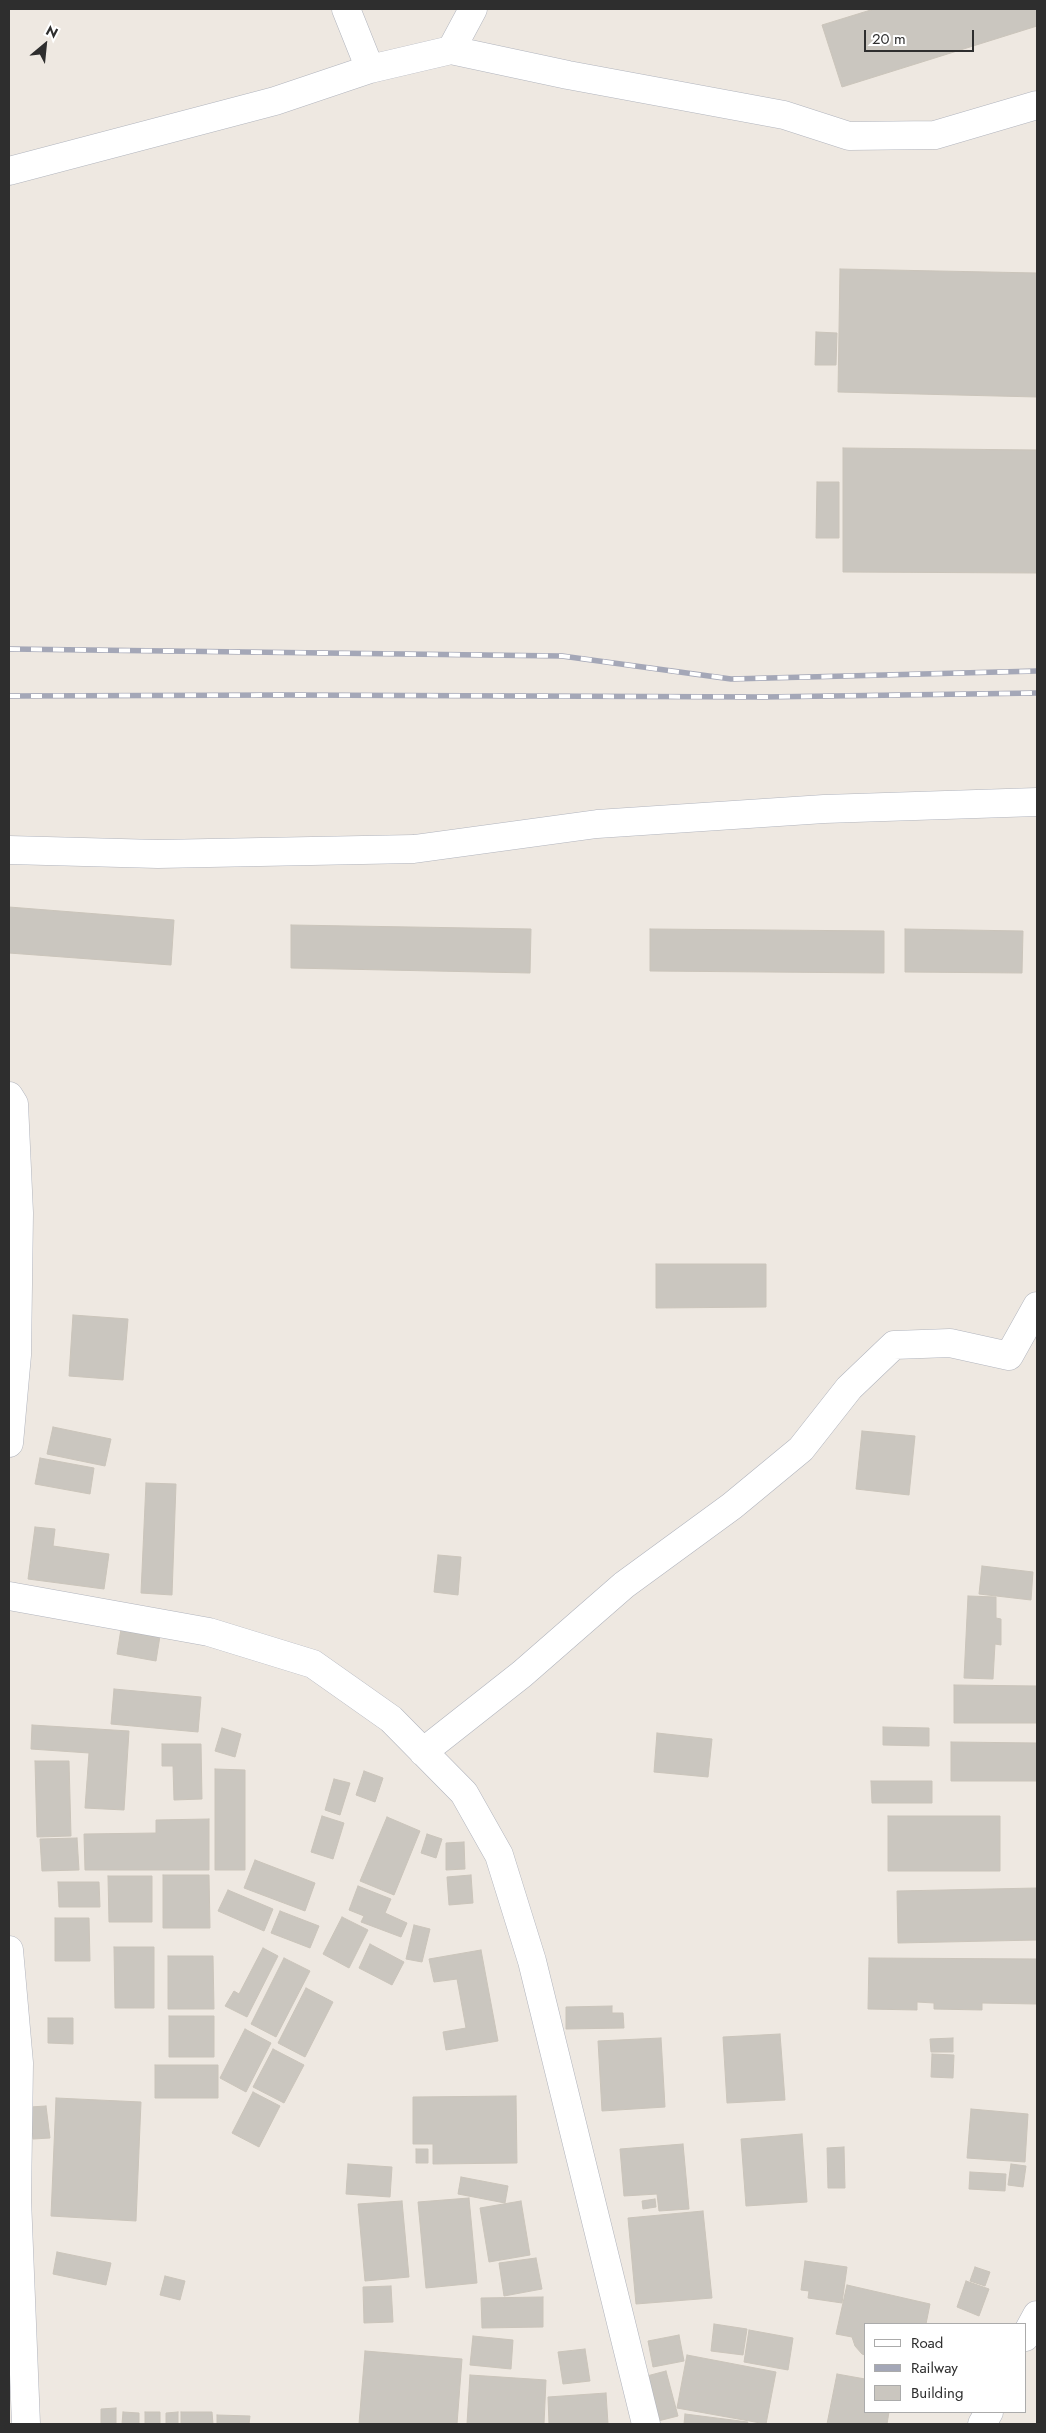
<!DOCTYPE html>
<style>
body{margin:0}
#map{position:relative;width:1046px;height:2433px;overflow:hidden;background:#eee8e1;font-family:Jost,sans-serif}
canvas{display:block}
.frame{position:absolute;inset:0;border:10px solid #2e2e2e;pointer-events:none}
.legend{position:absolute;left:864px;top:2323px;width:162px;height:90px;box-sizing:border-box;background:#fff;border:1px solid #ababab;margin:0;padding:6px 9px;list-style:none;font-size:15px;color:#2e2e2e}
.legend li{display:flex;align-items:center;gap:10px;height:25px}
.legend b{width:25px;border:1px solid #ababab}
.north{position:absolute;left:20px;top:20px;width:50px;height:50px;-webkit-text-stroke:4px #fff;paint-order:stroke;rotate:28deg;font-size:14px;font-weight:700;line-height:20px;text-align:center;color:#2e2e2e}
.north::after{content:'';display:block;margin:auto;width:18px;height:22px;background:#2e2e2e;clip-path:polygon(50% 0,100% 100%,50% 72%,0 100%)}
.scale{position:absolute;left:864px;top:30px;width:110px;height:22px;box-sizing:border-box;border:2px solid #2e2e2e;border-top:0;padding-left:6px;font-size:15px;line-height:18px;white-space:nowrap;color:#2e2e2e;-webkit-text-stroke:4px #fff;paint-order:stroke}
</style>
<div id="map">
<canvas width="1046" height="2433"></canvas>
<div class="frame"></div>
<ul class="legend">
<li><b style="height:6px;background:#fff"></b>Road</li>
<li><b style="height:6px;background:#a4a7b7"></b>Railway</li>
<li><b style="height:14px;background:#cac6bf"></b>Building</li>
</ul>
<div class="north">N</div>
<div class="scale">20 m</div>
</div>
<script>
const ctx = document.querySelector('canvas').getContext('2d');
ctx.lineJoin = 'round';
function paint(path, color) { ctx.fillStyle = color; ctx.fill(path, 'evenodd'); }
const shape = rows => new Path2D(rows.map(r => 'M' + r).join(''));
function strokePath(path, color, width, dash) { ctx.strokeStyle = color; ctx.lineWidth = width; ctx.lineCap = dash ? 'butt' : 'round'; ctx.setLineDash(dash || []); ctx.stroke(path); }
const building = shape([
 [874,9,1037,9,1037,26,842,87,822,25,874,9],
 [840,269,1037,273,1037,397,838,392,840,269],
 [816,332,837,333,836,365,815,365,816,332],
 [843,448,1037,450,1037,573,843,572,843,448],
 [817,482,839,482,839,538,816,538,817,482],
 [9,907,174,920,171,965,9,953,9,907],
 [291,925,531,929,530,973,291,968,291,925],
 [650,929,884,931,884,973,650,971,650,929],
 [905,929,1023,931,1022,973,905,972,905,929],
 [656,1264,766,1264,766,1307,656,1308,656,1264],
 [73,1315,128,1319,123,1380,69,1376,73,1315],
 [53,1427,111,1439,105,1466,47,1454,53,1427],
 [862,1431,915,1436,909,1495,856,1489,862,1431],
 [40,1458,94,1468,90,1494,35,1484,40,1458],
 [146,1483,176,1484,172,1595,141,1593,146,1483],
 [35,1527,55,1529,53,1546,109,1554,104,1589,28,1579,35,1527],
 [438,1555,461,1557,458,1595,434,1592,438,1555],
 [982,1566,1033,1572,1031,1600,979,1594,982,1566],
 [968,1596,996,1597,996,1618,1001,1619,1001,1645,995,1644,993,1679,964,1678,968,1596],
 [121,1629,160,1636,156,1661,117,1654,121,1629],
 [954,1685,1037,1686,1037,1723,954,1723,954,1685],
 [114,1689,201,1697,198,1732,111,1724,114,1689],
 [32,1725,129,1731,124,1810,85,1808,89,1753,31,1749,32,1725],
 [883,1727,929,1728,929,1746,883,1745,883,1727],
 [222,1728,241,1734,235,1757,215,1751,222,1728],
 [657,1733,712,1739,708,1777,654,1772,657,1733],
 [951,1742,1037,1743,1037,1781,951,1781,951,1742],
 [162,1744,201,1744,202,1799,174,1800,173,1766,162,1766,162,1744],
 [35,1761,69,1761,71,1836,37,1837,35,1761],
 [215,1769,245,1770,245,1870,215,1870,215,1769],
 [364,1771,383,1778,375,1802,356,1795,364,1771],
 [334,1779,350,1783,340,1815,325,1810,334,1779],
 [871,1781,932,1781,932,1803,872,1803,871,1781],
 [322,1816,344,1823,333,1859,311,1852,322,1816],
 [888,1816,1000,1816,1000,1871,888,1871,888,1816],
 [387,1817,420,1831,394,1895,360,1881,387,1817],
 [209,1819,209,1870,85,1870,84,1834,156,1833,156,1820,209,1819],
 [427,1834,442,1839,436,1858,421,1853,427,1834],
 [77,1838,79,1870,42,1871,40,1839,77,1838],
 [464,1842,465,1869,446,1870,446,1843,464,1842],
 [255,1860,315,1883,305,1911,244,1888,255,1860],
 [163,1875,209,1875,210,1928,163,1928,163,1875],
 [471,1875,473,1903,449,1905,447,1877,471,1875],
 [108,1876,152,1876,152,1922,109,1922,108,1876],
 [58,1882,99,1882,100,1907,59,1907,58,1882],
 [358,1886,391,1899,385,1913,407,1923,401,1937,361,1922,364,1916,349,1910,358,1886],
 [1037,1888,1037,1940,898,1943,897,1891,1037,1888],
 [228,1890,273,1909,264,1931,218,1911,228,1890],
 [280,1911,319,1926,310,1948,271,1933,280,1911],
 [342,1917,368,1930,349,1968,323,1954,342,1917],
 [55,1918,89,1918,90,1961,55,1961,55,1918],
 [414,1925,430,1929,422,1962,406,1959,414,1925],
 [370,1944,404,1962,392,1985,359,1968,370,1944],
 [114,1947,154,1947,154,2008,115,2008,114,1947],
 [263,1948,278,1956,247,2017,225,2006,234,1991,239,1994,263,1948],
 [481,1950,498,2041,446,2050,443,2032,466,2028,457,1979,434,1982,429,1959,481,1950],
 [168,1956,213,1956,214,2009,168,2009,168,1956],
 [284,1958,310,1971,276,2037,251,2024,284,1958],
 [869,1958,1037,1959,1037,2004,982,2003,982,2010,934,2009,934,2003,917,2002,917,2010,868,2009,869,1958],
 [306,1988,333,2002,305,2057,278,2043,306,1988],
 [612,2006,612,2013,623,2013,624,2028,566,2029,566,2007,612,2006],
 [169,2016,214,2016,214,2057,169,2057,169,2016],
 [48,2018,73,2018,73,2044,48,2043,48,2018],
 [245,2029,271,2043,246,2092,220,2078,245,2029],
 [780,2034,785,2100,727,2103,723,2037,780,2034],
 [661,2038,665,2107,602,2111,598,2041,661,2038],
 [953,2038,953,2052,931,2052,930,2039,953,2038],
 [273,2049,304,2065,284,2103,253,2087,273,2049],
 [932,2054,954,2055,953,2078,931,2077,932,2054],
 [155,2065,218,2065,218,2098,155,2098,155,2065],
 [253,2092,280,2106,259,2147,232,2133,253,2092],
 [516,2096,517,2163,433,2164,433,2144,413,2144,413,2097,516,2096],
 [56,2098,141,2102,136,2221,51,2216,56,2098],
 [46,2106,50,2138,33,2139,30,2107,46,2106],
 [971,2109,1028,2114,1025,2162,967,2158,971,2109],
 [802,2134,807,2202,746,2206,741,2139,802,2134],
 [683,2144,689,2209,659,2211,657,2194,624,2196,620,2149,683,2144],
 [844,2147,845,2188,828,2188,827,2148,844,2147],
 [416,2149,428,2149,428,2163,416,2163,416,2149],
 [348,2164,392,2167,390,2197,346,2194,348,2164],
 [1011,2164,1026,2166,1023,2187,1008,2185,1011,2164],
 [970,2172,1006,2174,1005,2191,969,2189,970,2172],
 [461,2177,508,2186,505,2203,458,2194,461,2177],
 [469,2198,477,2283,426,2288,418,2202,469,2198],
 [655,2199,656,2207,643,2209,642,2201,655,2199],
 [402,2201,409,2277,365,2281,358,2204,402,2201],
 [521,2201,530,2255,489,2262,480,2208,521,2201],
 [703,2211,712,2298,636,2304,628,2218,703,2211],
 [57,2252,111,2263,106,2285,53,2274,57,2252],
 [536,2258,542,2289,504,2296,499,2263,536,2258],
 [805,2261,847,2267,842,2303,808,2298,809,2291,801,2290,805,2261],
 [975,2267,990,2272,985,2286,970,2281,975,2267],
 [165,2276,185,2281,180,2300,160,2295,165,2276],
 [966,2281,989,2289,979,2316,957,2307,966,2281],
 [847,2285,930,2304,926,2324,865,2324,865,2355,862,2354,855,2346,852,2337,836,2334,847,2285],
 [391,2286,393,2322,364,2323,363,2287,391,2286],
 [543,2297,543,2327,482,2328,481,2298,543,2297],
 [714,2324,747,2329,743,2355,711,2351,714,2324],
 [749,2330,793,2338,788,2370,744,2362,749,2330],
 [679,2335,684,2361,653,2367,648,2341,679,2335],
 [473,2336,513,2340,511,2369,470,2365,473,2336],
 [585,2349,590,2381,563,2384,558,2352,585,2349],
 [365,2351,462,2359,457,2424,359,2424,365,2351],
 [687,2355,776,2372,766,2424,677,2408,687,2355],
 [666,2371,678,2416,654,2422,643,2377,666,2371],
 [837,2374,865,2379,865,2412,889,2412,887,2424,827,2424,837,2374],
 [470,2375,546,2380,544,2424,467,2424,470,2375],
 [606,2393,608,2424,549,2424,548,2397,606,2393],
 [116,2408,116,2424,101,2424,101,2409,116,2408],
 [123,2412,139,2413,139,2424,122,2424,123,2412],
 [145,2412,160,2412,160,2424,145,2424,145,2412],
 [178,2412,178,2424,166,2424,166,2413,178,2412],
 [181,2412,212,2412,213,2424,181,2424,181,2412],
 [685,2414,748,2422,747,2424,684,2424,685,2414],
 [217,2415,250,2416,249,2424,217,2424,217,2415]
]);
paint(building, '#cac6bf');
strokePath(building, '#cac4ba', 1);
const minor = shape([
 [346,9,370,69],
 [451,50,473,9],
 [9,171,275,101,370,69,451,50,568,75,784,115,849,136,935,135,1037,105],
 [9,850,158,854,414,849,597,824,824,809,1037,802],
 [9,1096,14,1104,19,1213,17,1355,9,1443],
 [9,1596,209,1632,313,1664,391,1719,464,1793,499,1855,532,1961,646,2424],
 [423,1752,522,1674,624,1585,732,1506,801,1449,849,1388,894,1345,950,1343,1009,1356,1037,1306],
 [9,1950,19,2063,17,2199,26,2424],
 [1025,2337,1037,2315],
 [982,2424,989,2412]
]);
strokePath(minor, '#b1b4bd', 29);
strokePath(minor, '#fff', 28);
const rail = shape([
 [9,649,562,656,731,679,1037,671],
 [9,696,286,695,763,697,1037,693]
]);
strokePath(rail, '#a4a7b7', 5.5);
strokePath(rail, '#fff', 4, [11]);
</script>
